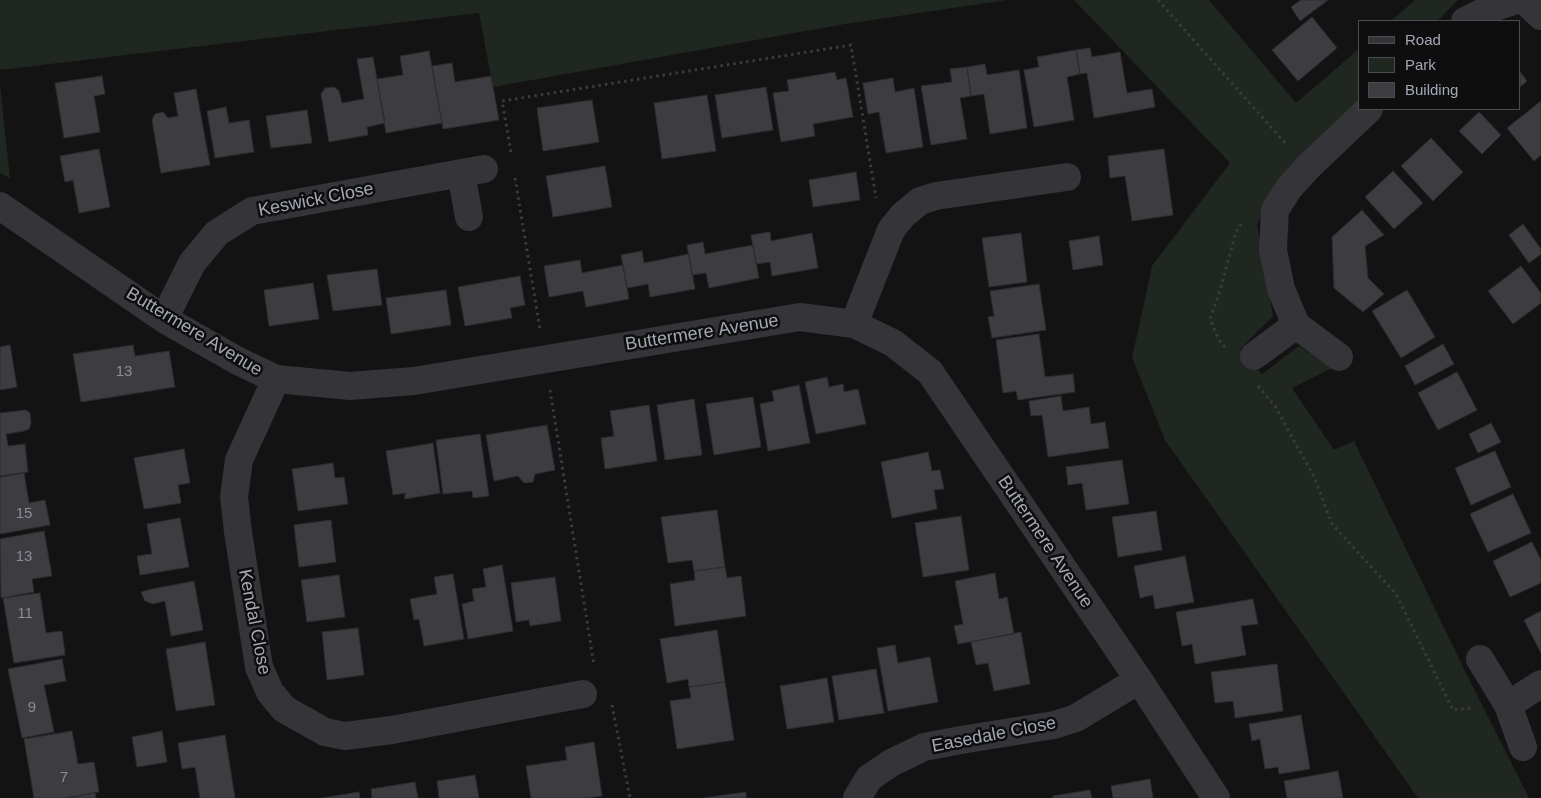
<!DOCTYPE html>
<style>
body{margin:0}
#map{position:relative;width:1541px;height:798px;overflow:hidden;background:#131314;font-family:Arial,sans-serif}
canvas{display:block}
.legend{position:absolute;left:1358px;top:20px;width:162px;height:90px;box-sizing:border-box;background:#0e0e0f;border:1px solid #4a4c51;margin:0;padding:6px 9px;list-style:none;font-size:15px;color:#a4a8b5}
.legend li{display:flex;align-items:center;gap:10px;height:25px}
.legend b{width:25px;border:1px solid #4a4c51}
</style>
<div id="map">
<canvas width="1541" height="798"></canvas>
<ul class="legend">
<li><b style="height:6px;background:#343439"></b>Road</li>
<li><b style="height:14px;background:#1f2720"></b>Park</li>
<li><b style="height:14px;background:#3d3d41"></b>Building</li>
</ul>
</div>
<script>
const ctx = document.querySelector('canvas').getContext('2d');
ctx.lineJoin = 'round';
function paint(path, color) { ctx.fillStyle = color; ctx.fill(path, 'evenodd'); }
const shape = rows => new Path2D(rows.map(r => 'M' + r).join(''));
function strokePath(path, color, width, dash) { ctx.strokeStyle = color; ctx.lineWidth = width; ctx.lineCap = dash ? 'butt' : 'round'; ctx.setLineDash(dash || []); ctx.stroke(path); }
function label(font, color, halo, rows, align = 'center') {
  ctx.font = font + ' Arial,sans-serif'; ctx.lineWidth = 5; ctx.setLineDash([]); ctx.textBaseline = 'middle'; ctx.strokeStyle = halo; ctx.fillStyle = color; for (const [text, x, y, turn = 0] of rows) {
    ctx.save(); ctx.translate(x, y); ctx.rotate((+turn || 0) * Math.PI / 180); ctx.textAlign = isNaN(turn) ? turn : align; if (halo) ctx.strokeText(text, 0, 0); ctx.fillText(text, 0, 0); ctx.restore();
  }
}
paint(shape([
 [0,0,1007,0,845,24,493,87,479,13,0,70],
 [1074,0,1209,0,1296,103,1360,48,1360,99,1282,177,1257,224,1273,316,1240,349,1262,374,1299,346,1332,368,1292,388,1334,450,1354,441,1463,667,1529,798,1418,798,1165,440,1132,358,1152,266,1230,163],
 [1415,0,1458,0,1437,21,1391,21],
 [0,85,10,178,0,173]
]), '#1f2720');
const building = shape([
 [1301,0,1328,0,1300,21,1291,7,1301,0],
 [1312,17,1337,48,1298,81,1272,50,1312,17],
 [1090,48,1092,57,1120,52,1127,93,1152,89,1155,107,1094,118,1087,73,1080,74,1076,50,1090,48],
 [1076,50,1080,74,1067,77,1074,120,1034,127,1024,70,1039,67,1037,57,1076,50],
 [429,51,442,123,386,133,377,79,403,75,400,56,429,51],
 [373,57,385,123,367,127,368,135,329,142,321,94,325,88,334,87,339,91,342,103,364,99,357,59,373,57],
 [452,63,455,82,491,76,499,120,443,129,432,66,452,63],
 [985,64,987,75,1019,70,1027,128,990,134,984,94,971,96,967,67,985,64],
 [967,67,971,96,960,98,967,139,931,145,921,86,952,82,950,69,967,67],
 [835,72,837,80,846,78,853,117,813,124,815,136,781,142,773,93,789,91,787,80,835,72],
 [1520,72,1527,81,1520,87,1520,72],
 [102,76,105,94,94,96,100,132,64,138,55,83,102,76],
 [893,78,895,92,914,88,923,147,886,153,879,112,868,114,863,83,893,78],
 [766,87,773,130,722,138,715,95,766,87],
 [196,89,210,165,161,173,152,120,155,114,163,112,168,118,178,116,174,93,196,89],
 [707,95,716,151,662,159,654,103,707,95],
 [592,100,599,142,543,151,537,108,592,100],
 [1541,101,1541,155,1534,161,1507,128,1541,101],
 [226,107,229,123,249,120,254,152,215,158,207,111,226,107],
 [307,110,312,143,271,148,266,116,307,110],
 [1479,112,1501,135,1482,154,1459,131,1479,112],
 [1431,138,1463,172,1433,201,1401,166,1431,138],
 [99,149,110,207,79,213,73,180,65,182,60,156,99,149],
 [1164,149,1173,215,1132,221,1125,176,1110,178,1108,156,1164,149],
 [605,166,612,207,553,217,546,176,605,166],
 [1393,171,1423,203,1394,229,1365,197,1393,171],
 [856,172,860,200,813,207,809,180,856,172],
 [1362,210,1384,235,1365,246,1368,278,1384,294,1363,312,1334,288,1332,237,1362,210],
 [1523,224,1541,249,1541,254,1529,263,1509,235,1523,224],
 [770,232,771,241,812,233,818,268,772,276,770,262,756,264,751,235,770,232],
 [1021,233,1027,282,989,287,982,238,1021,233],
 [1099,236,1103,265,1073,270,1069,241,1099,236],
 [703,242,705,254,753,245,759,278,709,288,706,273,692,275,687,245,703,242],
 [642,251,644,263,689,254,695,289,650,297,648,284,627,288,621,255,642,251],
 [580,260,582,273,623,265,629,299,586,307,583,291,549,297,544,266,580,260],
 [1521,266,1541,293,1541,303,1513,324,1488,291,1521,266],
 [377,269,382,305,333,311,327,275,377,269],
 [520,276,525,305,510,308,512,318,465,326,458,287,520,276],
 [313,283,319,319,269,326,264,290,313,283],
 [1039,284,1046,330,992,338,988,317,994,316,990,291,1039,284],
 [446,290,451,325,391,334,386,298,446,290],
 [1407,290,1435,337,1401,358,1372,311,1407,290],
 [1039,334,1045,377,1073,374,1075,392,1018,400,1016,391,1003,393,996,340,1039,334],
 [1443,344,1454,364,1415,385,1405,366,1443,344],
 [10,345,17,387,0,390,0,347,10,345],
 [133,345,135,356,169,351,175,387,81,402,73,354,133,345],
 [1457,372,1477,410,1438,430,1418,393,1457,372],
 [827,377,829,387,843,384,844,392,858,389,866,424,816,434,805,382,827,377],
 [799,385,810,443,768,451,760,404,774,401,772,391,799,385],
 [1061,396,1063,411,1089,407,1091,424,1105,422,1109,448,1048,457,1042,415,1031,416,1029,401,1061,396],
 [753,397,761,447,714,455,706,404,753,397],
 [694,399,702,455,665,460,657,405,694,399],
 [649,405,657,461,605,469,601,438,614,436,610,411,649,405],
 [26,410,30,413,31,424,29,429,24,431,6,434,8,446,25,444,28,472,0,476,0,413,26,410],
 [1491,423,1501,442,1478,453,1469,434,1491,423],
 [547,425,555,470,535,474,533,482,524,483,518,476,494,481,486,435,547,425],
 [480,434,489,496,473,498,472,491,443,494,436,440,480,434],
 [433,443,440,493,405,499,405,493,393,495,386,451,433,443],
 [184,449,190,483,178,485,181,503,144,509,134,458,184,449],
 [1495,451,1511,487,1471,505,1455,468,1495,451],
 [928,452,932,471,940,470,944,489,934,490,937,509,892,518,881,462,928,452],
 [1122,460,1129,504,1086,510,1082,483,1068,485,1066,467,1122,460],
 [333,463,335,478,344,477,348,504,298,511,292,469,333,463],
 [24,473,29,503,45,500,50,525,0,534,0,477,24,473],
 [1513,494,1531,533,1488,552,1470,514,1513,494],
 [717,510,725,567,694,571,692,560,668,563,661,517,717,510],
 [1156,511,1162,550,1118,557,1112,517,1156,511],
 [961,516,969,570,923,577,915,523,961,516],
 [180,518,189,567,140,575,137,556,152,554,147,524,180,518],
 [331,520,336,562,299,567,294,525,331,520],
 [44,531,52,576,32,579,34,592,1,598,0,539,44,531],
 [1532,542,1541,560,1541,583,1510,597,1493,561,1532,542],
 [1185,556,1194,602,1155,609,1153,595,1140,598,1134,566,1185,556],
 [502,565,513,631,468,639,462,604,474,601,472,589,486,587,483,569,502,565],
 [725,567,727,578,741,576,746,616,675,626,670,584,695,580,694,571,725,567],
 [995,573,999,599,1007,597,1014,634,958,644,954,626,963,624,955,581,995,573],
 [453,574,464,639,424,646,419,619,414,620,410,599,437,594,434,577,453,574],
 [339,575,345,617,307,622,301,580,339,575],
 [555,577,561,621,530,626,529,620,516,622,511,583,555,577],
 [194,581,203,630,171,636,165,601,153,604,145,601,141,592,152,589,194,581],
 [40,593,46,633,62,631,65,655,14,663,3,598,40,593],
 [1253,599,1258,624,1241,626,1246,655,1195,664,1192,644,1182,646,1176,612,1253,599],
 [1541,611,1541,653,1524,620,1541,611],
 [358,628,364,675,327,680,322,632,358,628],
 [717,630,725,682,689,687,688,679,667,683,660,639,717,630],
 [1021,632,1030,684,994,691,988,663,976,665,971,642,1021,632],
 [205,642,215,705,176,711,166,649,205,642],
 [895,645,898,663,930,657,938,702,888,711,877,648,895,645],
 [62,659,66,681,44,685,54,732,22,738,8,669,62,659],
 [1277,664,1283,711,1235,718,1233,701,1215,703,1211,672,1277,664],
 [876,669,884,713,839,720,832,676,876,669],
 [827,678,834,722,787,729,780,686,827,678],
 [725,682,734,740,677,749,670,701,691,698,689,687,725,682],
 [1301,715,1310,769,1279,774,1278,767,1265,769,1260,739,1252,741,1249,724,1301,715],
 [72,731,78,764,94,762,99,792,65,798,34,798,24,739,72,731],
 [162,731,167,762,137,767,132,737,162,731],
 [225,735,235,798,200,798,195,767,182,769,178,743,225,735],
 [594,742,602,796,586,798,531,798,526,766,567,760,565,747,594,742],
 [1338,771,1343,798,1287,798,1284,781,1338,771],
 [475,775,479,798,439,798,437,781,475,775],
 [1150,779,1153,798,1113,798,1111,786,1150,779],
 [415,782,418,798,372,798,371,789,415,782],
 [1090,790,1092,798,1053,798,1053,796,1090,790],
 [359,792,360,798,322,798,359,792],
 [746,792,746,798,703,798,746,792],
 [95,793,96,798,65,798,95,793]
]);
paint(building, '#3d3d41');
strokePath(building, '#2d2d30', 1);
strokePath(shape([
 [1158,0,1286,144],
 [511,152,502,101,851,45,876,198],
 [515,178,540,329],
 [1225,347,1219,340,1210,319,1219,294,1236,232,1242,222],
 [1258,386,1275,406,1314,477,1332,524,1396,594,1453,710,1472,708],
 [550,390,594,665],
 [612,705,630,798]
]), '#3a3b40', 3, [2.5, 4]);
strokePath(shape([
 [1524,0,1541,16],
 [1465,21,1489,9,1517,0],
 [461,173,469,217],
 [0,206,164,319,238,361,276,379,350,386,414,381,800,317,854,324,893,343,930,372,1139,680,1216,798],
 [164,319,192,263,217,233,252,211,484,169],
 [854,324,891,230,903,215,920,201,936,196,1067,177],
 [1296,325,1281,289,1273,250,1275,210,1289,188,1308,167,1369,109],
 [1254,356,1296,325,1339,357],
 [276,379,239,460,234,497,238,532,259,667,270,692,284,709,325,732,345,736,392,730,583,694],
 [1480,659,1508,705,1523,747],
 [1508,705,1541,684],
 [857,798,869,778,891,763,924,747,961,740,1054,725,1076,718,1139,680]
]), '#343439', 28);
label('15px', '#8a8d98', null, [
 ["13",124,372],
 ["15",24,514],
 ["13",24,557],
 ["11",25,614],
 ["9",32,708],
 ["7",64,778]
]);
label('18px', '#a4a8b5', '#0e0e0f', [
 ["Keswick Close",316,200,-11],
 ["Buttermere Avenue",194,332,31],
 ["Buttermere Avenue",702,333,-9],
 ["Buttermere Avenue",1045,542,56],
 ["Kendal Close",254,622,79],
 ["Easedale Close",994,735,-11]
]);
</script>
